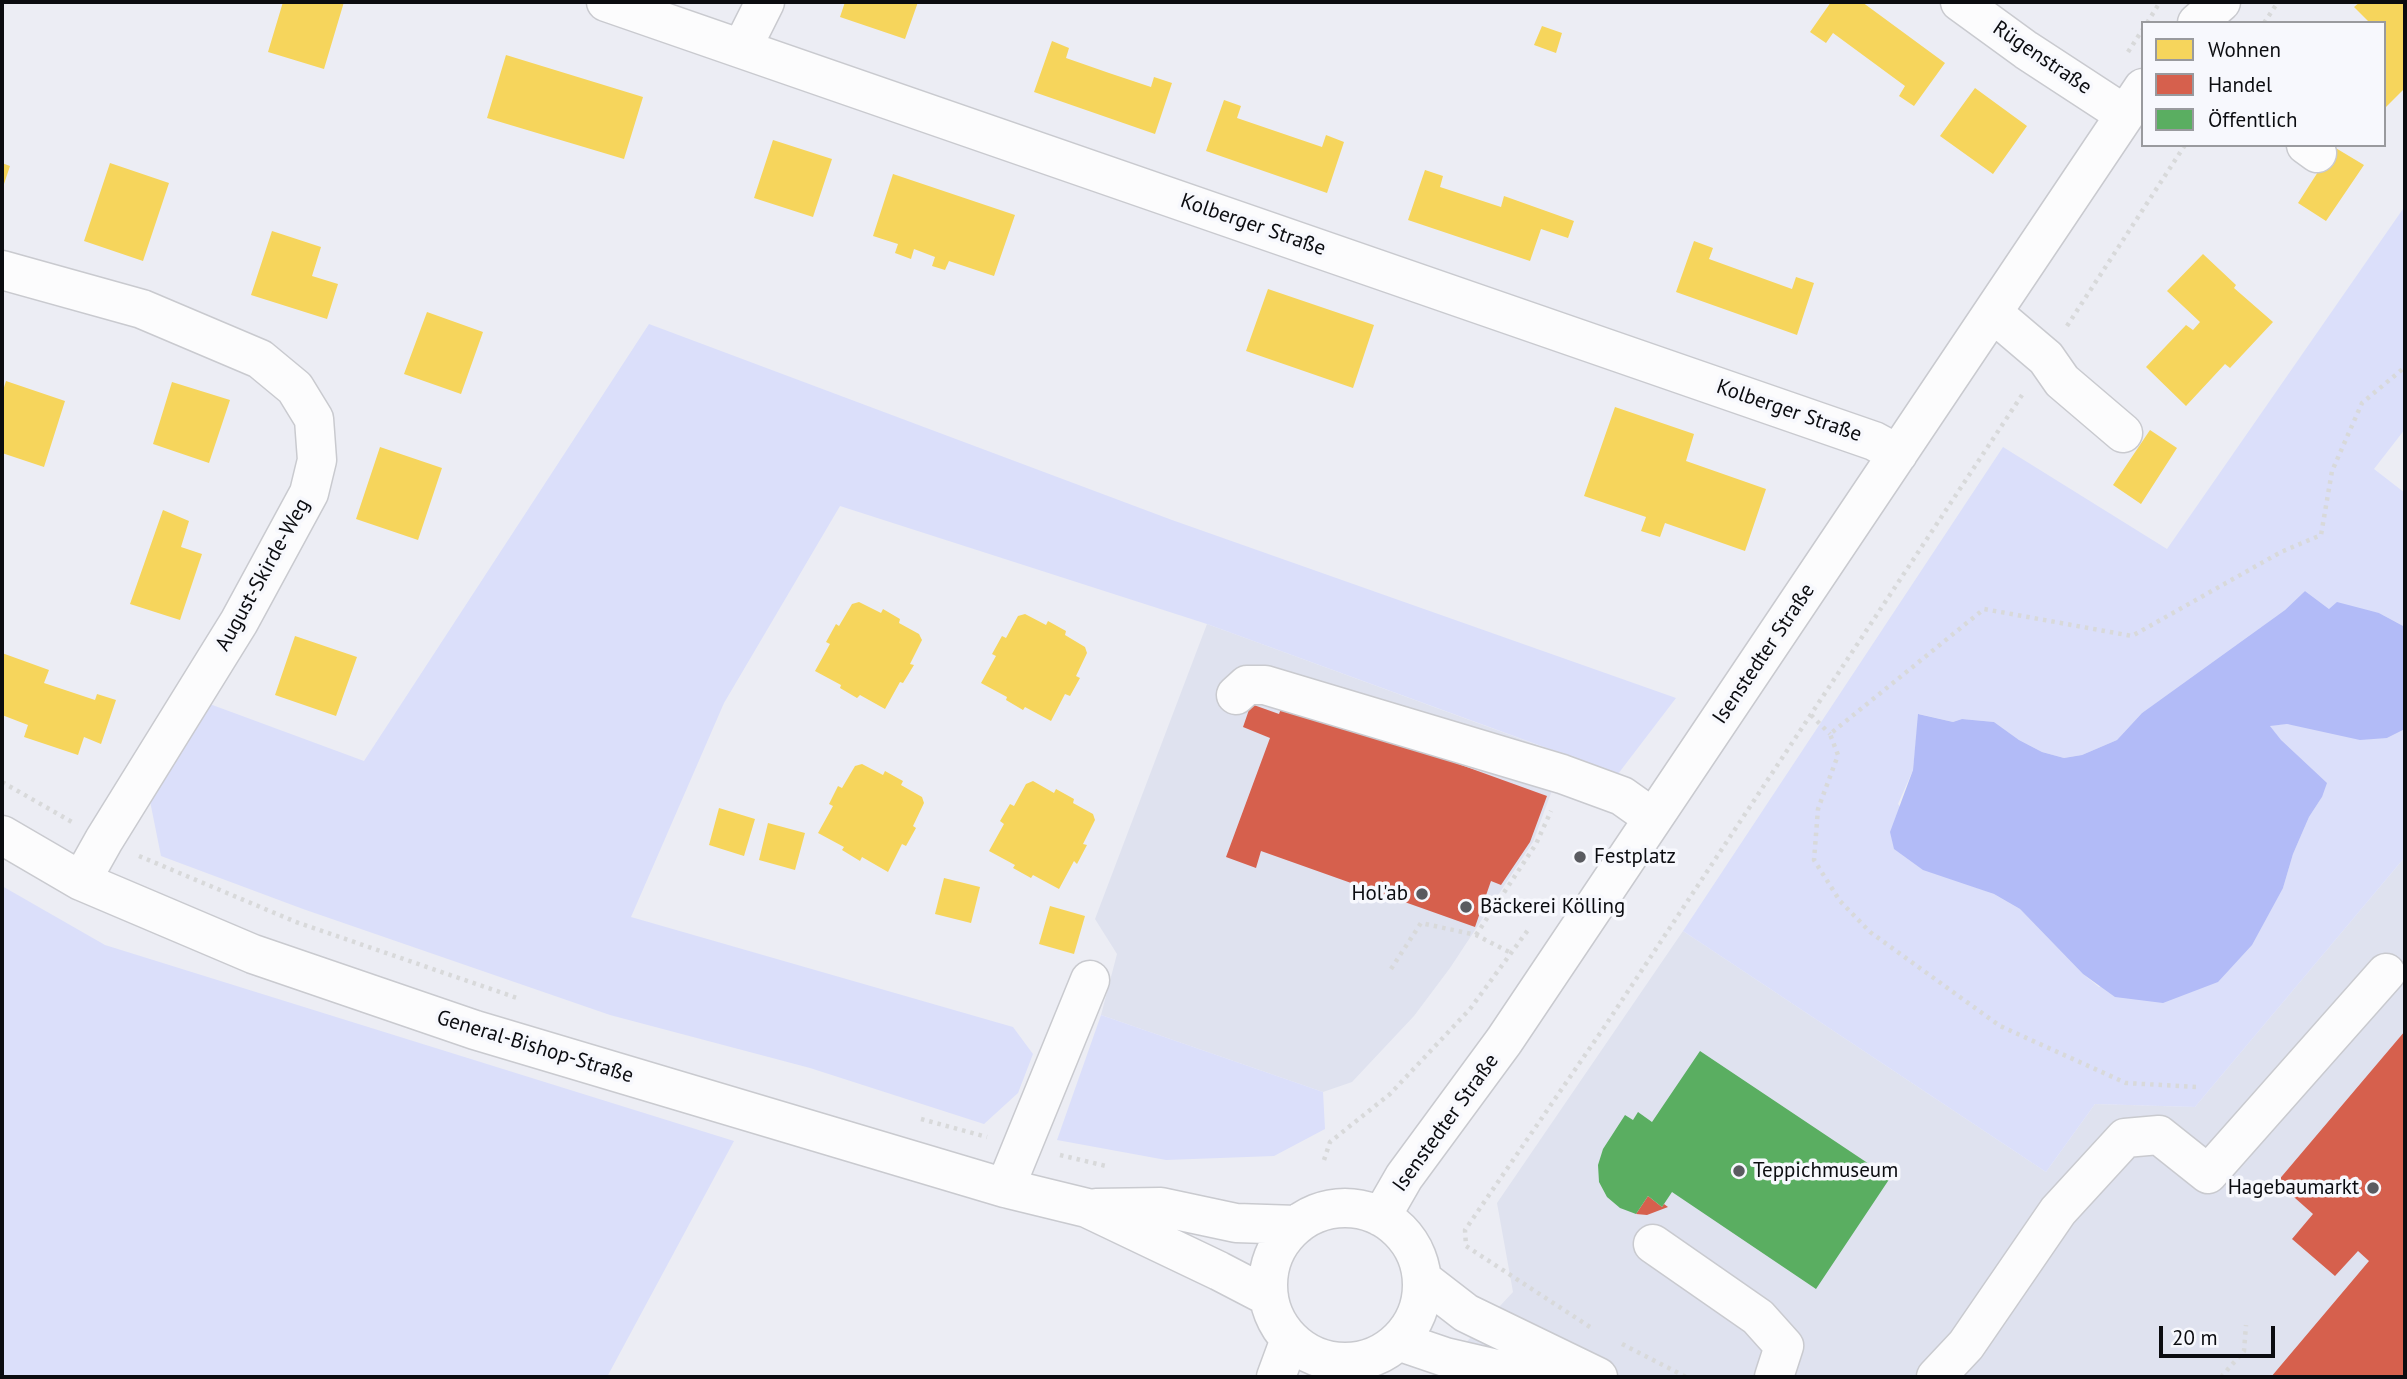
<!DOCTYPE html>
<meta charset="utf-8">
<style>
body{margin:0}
#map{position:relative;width:2407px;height:1379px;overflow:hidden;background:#ecedf4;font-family:"PT Sans",sans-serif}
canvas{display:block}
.frame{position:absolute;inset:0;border:4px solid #0b0c10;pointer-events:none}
.legend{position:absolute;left:2141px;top:21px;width:245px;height:126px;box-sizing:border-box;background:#f7f8fd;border:2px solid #999a9e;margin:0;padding:9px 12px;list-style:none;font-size:21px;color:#0b0c10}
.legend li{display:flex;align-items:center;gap:14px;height:35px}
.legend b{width:35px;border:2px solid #999a9e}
.scale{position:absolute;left:2159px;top:1326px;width:116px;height:32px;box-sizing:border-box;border:4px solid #0b0c10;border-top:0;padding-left:9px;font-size:21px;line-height:24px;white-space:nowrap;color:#0b0c10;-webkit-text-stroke:5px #f7f8fd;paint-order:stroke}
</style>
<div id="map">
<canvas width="2407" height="1379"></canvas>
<div class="frame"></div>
<ul class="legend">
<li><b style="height:19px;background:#f6d55c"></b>Wohnen</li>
<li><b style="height:19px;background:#d6604d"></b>Handel</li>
<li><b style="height:19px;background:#5aae61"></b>Öffentlich</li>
</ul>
<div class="scale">20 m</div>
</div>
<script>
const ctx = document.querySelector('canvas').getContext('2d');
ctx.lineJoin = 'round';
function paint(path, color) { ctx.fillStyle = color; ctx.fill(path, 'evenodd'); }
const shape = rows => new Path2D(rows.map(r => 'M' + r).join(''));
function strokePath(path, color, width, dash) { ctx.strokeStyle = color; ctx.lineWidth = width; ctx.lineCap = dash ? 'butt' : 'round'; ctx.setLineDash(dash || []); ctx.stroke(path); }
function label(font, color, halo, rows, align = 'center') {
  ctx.font = font + ' "PT Sans",sans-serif'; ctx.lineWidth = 7; ctx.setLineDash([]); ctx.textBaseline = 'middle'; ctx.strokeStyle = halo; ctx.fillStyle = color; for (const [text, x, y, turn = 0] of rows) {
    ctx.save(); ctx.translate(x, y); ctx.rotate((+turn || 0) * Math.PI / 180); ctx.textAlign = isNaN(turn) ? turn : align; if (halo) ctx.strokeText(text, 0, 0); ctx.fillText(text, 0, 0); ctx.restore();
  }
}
paint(shape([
 [1207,624,1565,755,1533,842,1450,968,1414,1016,1352,1082,1323,1092,1101,1015,1117,954,1095,919],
 [2405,857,2405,1377,1434,1377,1513,1292,1497,1203,1683,931,2046,1172,2095,1104,2195,1107]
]), '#dfe2ef');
paint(shape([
 [2405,206,2405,429,2374,469,2405,493,2405,627,2379,613,2329,609,2305,591,2285,610,2142,713,2117,740,2082,755,2064,758,2042,752,2019,740,1994,722,1962,719,1953,722,1919,714,1913,770,1898,804,1961,882,1994,894,2020,909,2083,974,2099,987,2283,888,2293,854,2309,817,2322,797,2269,725,2287,724,2387,738,2405,729,2405,857,2195,1107,2095,1104,2046,1172,1683,931,2003,447,2167,549],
 [649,324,1172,520,1676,698,1618,774,1207,624,840,506,724,703,631,917,1013,1027,1033,1054,1018,1093,984,1124,810,1068,610,1015,303,909,161,856,150,801,207,703,364,761],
 [2,886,105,945,734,1141,607,1377,2,1377],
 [1101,1015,1323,1092,1325,1129,1274,1156,1166,1160,1057,1140]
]), '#dbdffa');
paint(shape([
 [2305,591,2329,609,2337,602,2379,613,2405,627,2405,729,2387,738,2360,740,2287,724,2270,726,2281,740,2327,783,2322,797,2309,817,2293,854,2283,888,2252,945,2218,982,2163,1003,2115,997,2083,974,2020,909,1994,894,1923,870,1894,849,1890,832,1913,770,1918,714,1953,722,1962,719,1994,722,2019,740,2042,752,2064,758,2082,755,2117,740,2142,713,2285,610]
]), '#b2bbf7');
paint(shape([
 [283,2,344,2,324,69,268,52],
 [845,2,918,2,905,39,840,17],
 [1831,2,1862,2,1945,63,1914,106,1899,96,1905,86,1833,33,1826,43,1810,32],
 [2360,2,2405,2,2405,88,2384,109,2386,39,2384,23,2370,23,2354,7],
 [1542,26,1562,33,1556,53,1534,45],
 [1052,41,1069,48,1066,58,1109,73,1151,87,1154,77,1172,83,1155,134,1034,92],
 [506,55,643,97,624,159,487,118],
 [1975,88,2027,126,1993,174,1940,136],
 [1224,100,1241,106,1237,118,1322,147,1326,135,1344,142,1327,193,1206,151],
 [773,140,832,159,813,217,754,198],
 [2334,147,2364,165,2326,221,2298,203],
 [2,163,10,166,2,190],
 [110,163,169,183,143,261,84,241],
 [1425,170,1443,176,1440,187,1501,207,1504,196,1574,221,1568,238,1541,229,1530,261,1408,220],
 [893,174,1015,215,994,276,949,261,945,270,932,266,935,257,914,249,911,259,895,253,898,244,873,236],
 [272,231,321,247,312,276,338,284,327,319,251,295],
 [1694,241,1713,248,1709,259,1792,289,1796,277,1814,283,1797,335,1676,292],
 [2203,254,2236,285,2234,288,2273,322,2230,368,2225,364,2186,406,2146,367,2186,325,2193,330,2200,322,2167,291],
 [1268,289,1374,325,1353,388,1246,351],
 [427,312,483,332,461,394,404,374],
 [6,381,65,401,44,467,2,453,2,394],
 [172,382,230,400,209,463,153,444],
 [1615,407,1694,434,1686,461,1766,489,1745,551,1665,523,1660,537,1641,531,1646,517,1584,496],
 [2150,430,2177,448,2141,504,2113,485],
 [380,447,442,468,418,540,356,519],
 [163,510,189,521,181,547,202,554,180,620,130,604],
 [859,602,881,613,883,609,900,619,899,623,919,634,922,640,910,664,914,665,903,683,900,682,885,709,860,695,857,698,840,688,841,685,815,671,830,644,826,642,836,624,839,626,852,604],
 [1025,614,1046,625,1048,621,1066,631,1065,635,1085,647,1087,653,1076,676,1080,678,1070,696,1065,694,1051,721,1025,707,1023,710,1006,700,1007,697,981,683,996,656,992,654,1002,636,1006,638,1018,616],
 [295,636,357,657,336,716,275,695],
 [2,653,49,670,44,683,95,700,97,694,116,700,101,744,84,737,78,755,24,737,28,725,2,715],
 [862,764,883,775,885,771,903,781,901,785,922,797,924,803,913,826,916,828,906,846,902,844,888,872,862,857,860,861,842,850,844,847,818,833,833,806,829,804,838,786,842,788,855,766],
 [1033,781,1054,793,1056,789,1074,799,1073,803,1093,814,1095,820,1083,844,1087,845,1077,864,1074,861,1059,889,1033,875,1031,878,1013,868,1015,865,989,851,1004,824,1000,821,1010,804,1014,806,1026,784],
 [719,808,755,819,744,856,709,845],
 [768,823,805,833,795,870,759,860],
 [944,878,980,887,971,923,935,914],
 [1050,906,1085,916,1074,954,1039,944]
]), '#f6d55c');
paint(shape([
 [1284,701,1547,796,1530,842,1501,885,1491,881,1475,927,1261,851,1256,868,1226,857,1270,738,1243,727,1251,704,1279,714],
 [2405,1031,2405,1377,2271,1377,2369,1261,2358,1251,2335,1276,2292,1239,2313,1214,2277,1182],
 [1648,1196,1662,1207,1664,1204,1668,1207,1647,1215,1636,1214]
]), '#d6604d');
paint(shape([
 [1700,1051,1890,1178,1816,1289,1672,1192,1662,1207,1648,1196,1636,1214,1620,1208,1607,1197,1599,1182,1598,1165,1603,1149,1625,1115,1633,1120,1638,1112,1652,1122]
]), '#5aae61');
const minor = shape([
 [606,2,1874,441,1898,454],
 [1960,2,2026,50,2124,114],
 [2197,23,2221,2],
 [742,48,765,2],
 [2306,145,2317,153],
 [2,270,142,309,260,359,295,388,314,419,317,460,309,493,239,622,104,840,81,881],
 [1993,313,2046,358,2062,381,2123,433],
 [1236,695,1247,685,1265,685,1562,774,1622,796,1653,818],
 [2,835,81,881,253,954,475,1030,1005,1188,1087,1208,1219,1271,1269,1297],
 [1005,1188,1090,980],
 [1096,1208,1161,1207,1236,1223,1297,1225],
 '1268 1285a77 77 0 1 1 154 0a77 77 0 1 1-154 0Z',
 [1381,1217,1404,1177,1504,1041,2143,88],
 [1653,1244,1758,1317,1784,1346,1774,1377],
 [1422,1279,1466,1313,1598,1377],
 [1398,1341,1445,1357,1531,1377],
 [1276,1377,1290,1339],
 [1936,1377,1966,1345,2058,1211,2125,1138,2159,1135,2208,1174,2386,973]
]);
strokePath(minor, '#c9cacf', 41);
strokePath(shape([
 [2147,23,2160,2],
 [2264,23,2278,2],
 [2128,52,2143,29],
 [2067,326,2185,145],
 [1811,715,1830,734],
 [2,782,72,822],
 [139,856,296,922,520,999],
 [1476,935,1536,844,1551,811],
 [1391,969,1421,923,1476,935,1511,953],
 [2196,1087,2126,1083,2000,1026,1870,932,1840,901,1814,860,1818,809,1838,755,1830,734,1984,609,2132,636,2281,552,2321,535,2332,471,2362,403,2405,367],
 [921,1119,987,1137],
 [1060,1155,1106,1166],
 [1324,1160,1330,1142,1390,1094,1470,1009,1528,930],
 [1590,1327,1466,1246,1465,1230,1605,1026,2024,392],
 [1622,1344,1686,1377],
 [2221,1377,2244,1351,2246,1325]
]), '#d8d9da', 4.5, [3.5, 5]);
strokePath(minor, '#fcfcfd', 38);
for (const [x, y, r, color] of [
 [1580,857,7,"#5a5b60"],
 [1422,894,7,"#5a5b60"],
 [1466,907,7,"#5a5b60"],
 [1739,1171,7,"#5a5b60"],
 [2373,1188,7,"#5a5b60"]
]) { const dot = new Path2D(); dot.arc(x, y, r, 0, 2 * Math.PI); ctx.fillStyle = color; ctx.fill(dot); strokePath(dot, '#f7f8fd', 2.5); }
label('21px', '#0b0c10', '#f7f8fd', [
 ["Rügenstraße",2042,58,34],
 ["Kolberger Straße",1253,225,19],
 ["Kolberger Straße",1789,411,19],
 ["August-Skirde-Weg",263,575,-61],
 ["Isenstedter Straße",1764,654,-56],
 ["General-Bishop-Straße",535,1047,17],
 ["Isenstedter Straße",1446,1123,-54]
]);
label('21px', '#0b0c10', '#f7f8fd', [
 ["Festplatz",1594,857],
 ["Hol'ab",1408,894,"right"],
 ["Bäckerei Kölling",1480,907],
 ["Teppichmuseum",1753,1171],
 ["Hagebaumarkt",2359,1188,"right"]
], 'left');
</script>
